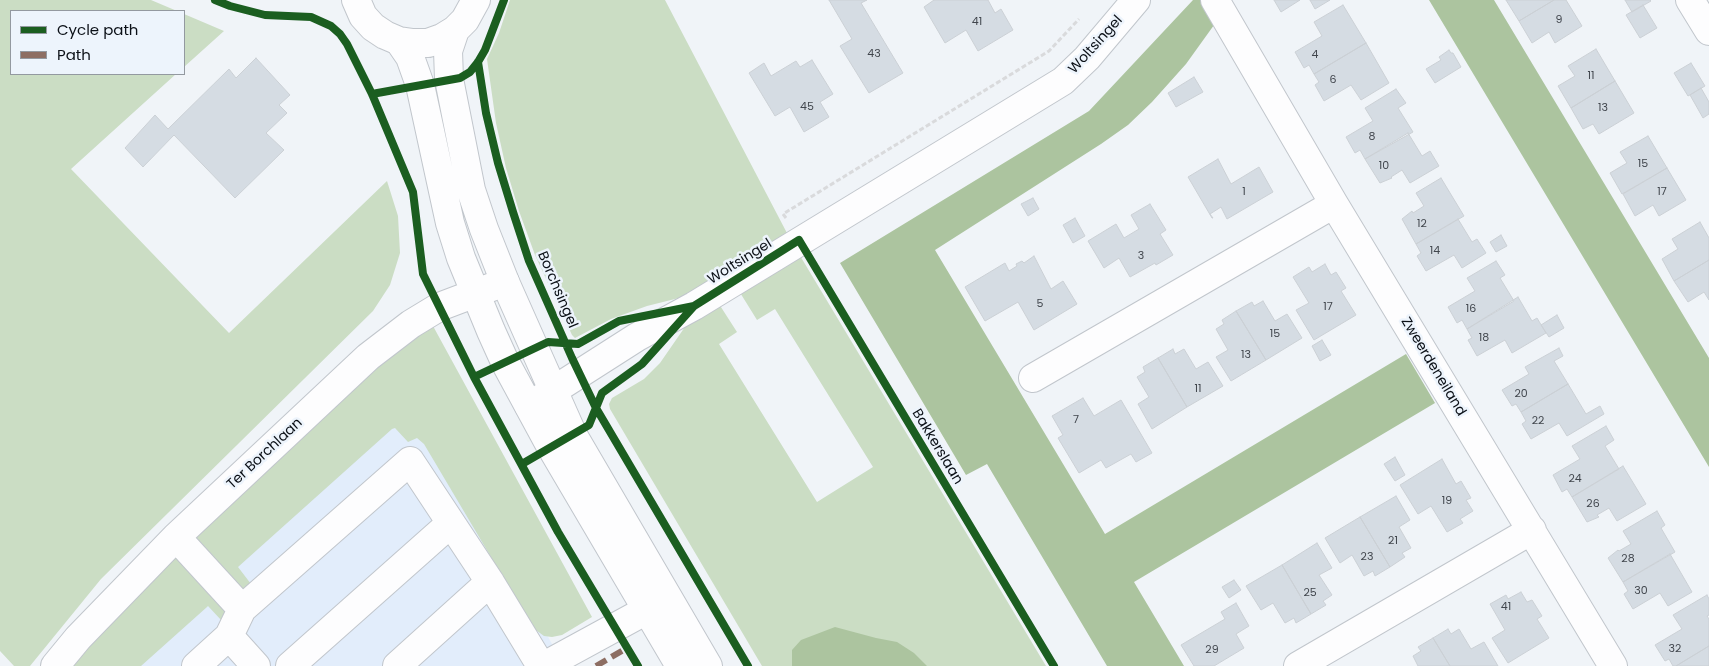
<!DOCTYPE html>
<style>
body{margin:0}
#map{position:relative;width:1709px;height:666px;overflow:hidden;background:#f0f4f8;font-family:Poppins,sans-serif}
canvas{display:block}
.legend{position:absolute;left:10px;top:10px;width:175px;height:65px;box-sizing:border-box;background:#edf4fc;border:1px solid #9399a0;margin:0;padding:6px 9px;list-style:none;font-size:15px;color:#0b1017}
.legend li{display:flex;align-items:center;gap:10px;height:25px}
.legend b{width:25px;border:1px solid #9399a0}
</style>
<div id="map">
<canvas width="1709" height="666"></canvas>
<ul class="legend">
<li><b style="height:6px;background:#1b5e20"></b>Cycle path</li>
<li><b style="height:6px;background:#8d6e63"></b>Path</li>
</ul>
</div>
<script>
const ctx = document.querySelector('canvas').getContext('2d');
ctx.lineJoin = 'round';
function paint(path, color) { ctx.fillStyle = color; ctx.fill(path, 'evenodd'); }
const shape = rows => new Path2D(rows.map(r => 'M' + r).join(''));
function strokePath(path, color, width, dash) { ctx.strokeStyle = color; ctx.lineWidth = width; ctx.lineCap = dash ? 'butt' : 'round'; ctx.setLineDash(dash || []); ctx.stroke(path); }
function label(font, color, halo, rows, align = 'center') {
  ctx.font = font + ' Poppins,sans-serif'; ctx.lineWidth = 5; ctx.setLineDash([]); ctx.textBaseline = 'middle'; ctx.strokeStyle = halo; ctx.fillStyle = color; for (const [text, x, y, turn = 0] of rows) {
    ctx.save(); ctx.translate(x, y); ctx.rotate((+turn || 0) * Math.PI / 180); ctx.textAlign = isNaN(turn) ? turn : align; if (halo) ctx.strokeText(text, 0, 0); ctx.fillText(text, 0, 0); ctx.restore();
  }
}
paint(shape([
 [416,396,564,666,121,666]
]), '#e2edfb');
paint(shape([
 [0,0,151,0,177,11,11,11,11,74,176,74,71,169,229,333,387,181,398,216,400,253,390,285,373,311,101,579,30,666,14,666,0,651],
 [510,0,665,0,788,235,687,296,647,306,611,319,575,338,572,335,535,255,519,211,506,168,496,123,487,59,499,33],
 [184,14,224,31,184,67],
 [799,254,1046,666,762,666,610,409,609,404,612,398,644,379,660,363,687,324,719,304,737,332,719,344,817,502,873,467,775,309,757,320,739,291],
 [433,326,592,617,562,635,552,637,544,636,533,628,424,444,417,438,408,442,395,428,392,429,238,567,251,584,242,591,191,537,379,357],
 [176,553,225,606,226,618,222,621,208,606,207,607,141,666,68,666]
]), '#cbddc4');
paint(shape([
 [1193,0,1232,0,1186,64,1152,102,1128,125,1101,144,935,250,1105,534,1406,354,1435,403,1134,582,1184,666,1107,666,987,464,966,475,840,263,1089,111],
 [1429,0,1494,0,1709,358,1709,467],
 [835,627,876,638,897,642,914,653,927,666,792,666,792,650,801,640]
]), '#acc49f');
const building = shape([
 [829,0,867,0,861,3,903,73,869,93,840,46,852,39,829,0],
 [934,0,988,0,995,13,1001,9,1013,30,978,51,966,30,945,43,924,7,934,0],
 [1274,0,1300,0,1281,12,1274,0],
 [1310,0,1330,0,1315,9,1310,0],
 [1506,0,1554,0,1519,21,1506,0],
 [1554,0,1566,0,1582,26,1555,43,1549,32,1532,43,1519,21,1554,0],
 [1625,0,1650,0,1651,1,1632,12,1625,0],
 [1343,5,1366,43,1314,74,1309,65,1304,68,1295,52,1322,36,1314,22,1343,5],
 [1643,5,1657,28,1640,38,1626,15,1643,5],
 [1366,43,1389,83,1361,100,1351,85,1324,101,1315,85,1319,82,1314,74,1366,43],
 [1596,49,1615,81,1571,108,1558,86,1575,76,1568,66,1596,49],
 [1449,50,1451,53,1453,53,1461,67,1435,83,1426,69,1441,60,1439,57,1449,50],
 [256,58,290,95,279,105,287,113,266,133,284,150,235,198,174,135,143,167,125,148,155,115,168,129,229,69,236,78,256,58],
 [812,60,833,94,820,102,829,117,804,132,790,107,775,116,749,73,764,63,771,76,796,61,800,67,812,60],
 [1691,63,1705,86,1688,96,1674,73,1691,63],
 [1194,77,1203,92,1176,107,1168,93,1194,77],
 [1615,81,1634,113,1599,134,1593,124,1583,129,1571,108,1615,81],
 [1701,88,1709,102,1709,114,1703,118,1690,95,1701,88],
 [1396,89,1406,103,1398,108,1413,132,1365,159,1360,150,1355,153,1346,137,1373,121,1365,108,1396,89],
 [1408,133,1422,156,1430,151,1439,166,1410,183,1402,170,1391,177,1392,178,1380,183,1365,159,1408,133],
 [1648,136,1667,168,1622,194,1610,173,1627,163,1620,152,1648,136],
 [1218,159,1231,184,1259,167,1273,192,1227,219,1221,207,1210,214,1213,218,1212,218,1188,177,1218,159],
 [1667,168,1686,200,1659,216,1653,205,1635,216,1623,194,1667,168],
 [1441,178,1464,216,1416,244,1402,219,1412,211,1413,213,1424,206,1416,193,1441,178],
 [1033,198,1039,209,1028,216,1021,204,1033,198],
 [1150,204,1166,230,1160,234,1173,255,1156,265,1155,263,1130,277,1119,258,1104,268,1088,241,1116,224,1124,238,1139,229,1131,215,1150,204],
 [1075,218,1085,236,1073,243,1063,225,1075,218],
 [1458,219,1472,242,1477,239,1486,253,1462,268,1454,255,1426,271,1417,256,1421,253,1416,244,1458,219],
 [1700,222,1709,238,1709,260,1674,281,1662,259,1678,249,1672,239,1700,222],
 [1501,235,1507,246,1496,252,1490,242,1501,235],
 [1034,256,1051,289,1063,281,1077,304,1034,330,1018,302,985,321,965,287,1005,263,1009,271,1017,266,1016,264,1022,261,1024,263,1034,256],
 [1709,260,1709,300,1704,292,1688,302,1674,281,1709,260],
 [1496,261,1505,275,1500,278,1514,301,1467,329,1462,320,1457,323,1448,307,1475,291,1467,278,1496,261],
 [1325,264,1331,275,1336,272,1346,288,1341,291,1356,315,1314,340,1296,310,1309,303,1293,277,1309,267,1312,272,1325,264],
 [1518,297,1532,321,1537,318,1546,333,1512,353,1505,340,1477,356,1468,340,1472,338,1467,329,1518,297],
 [1263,301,1275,321,1287,314,1302,338,1266,360,1236,311,1252,302,1254,306,1263,301],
 [1236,311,1266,360,1231,381,1216,357,1228,350,1216,329,1224,324,1222,320,1236,311],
 [1557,315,1564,328,1549,337,1541,325,1557,315],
 [1322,340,1331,355,1320,361,1312,346,1322,340],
 [1559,348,1563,356,1554,361,1568,384,1521,412,1516,404,1512,406,1502,390,1529,374,1525,367,1559,348],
 [1173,349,1175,354,1184,349,1196,369,1208,362,1223,386,1187,407,1158,358,1173,349],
 [1158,358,1187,407,1152,429,1138,404,1149,397,1137,377,1145,372,1143,367,1158,358],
 [1568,384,1586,414,1600,406,1604,414,1567,436,1559,423,1531,439,1522,424,1526,421,1521,412,1568,384],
 [1083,398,1094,416,1121,400,1152,453,1136,462,1131,454,1106,468,1101,460,1079,473,1058,438,1063,435,1052,416,1083,398],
 [1606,426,1614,440,1605,446,1619,469,1572,497,1567,489,1562,492,1553,475,1580,459,1572,446,1606,426],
 [1395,457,1405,475,1395,481,1384,464,1395,457],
 [1442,459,1456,484,1461,481,1471,498,1466,500,1473,511,1460,519,1463,523,1447,532,1431,506,1418,514,1400,485,1442,459],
 [1623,466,1646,504,1617,521,1609,508,1597,515,1599,517,1587,522,1572,497,1623,466],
 [1396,496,1410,520,1399,527,1411,548,1402,553,1405,557,1390,567,1360,517,1396,496],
 [1657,511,1665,525,1661,528,1675,552,1623,582,1608,558,1618,550,1619,551,1631,544,1623,531,1657,511],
 [1360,517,1390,567,1375,576,1373,571,1364,576,1352,555,1340,563,1325,538,1360,517],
 [1317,543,1332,568,1319,575,1332,595,1323,601,1326,605,1311,614,1282,565,1317,543],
 [1670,554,1692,592,1668,606,1660,593,1633,609,1624,594,1628,591,1623,582,1670,554],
 [1282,565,1311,614,1296,623,1294,618,1285,623,1273,603,1261,610,1246,586,1282,565],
 [1234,580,1241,590,1229,598,1222,587,1234,580],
 [1521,592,1527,602,1532,600,1542,616,1537,619,1549,638,1508,663,1492,638,1505,630,1490,604,1506,595,1508,599,1521,592],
 [1707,595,1709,599,1709,615,1707,616,1709,619,1709,646,1676,666,1673,666,1669,659,1665,661,1655,645,1682,629,1673,615,1707,595],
 [1236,603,1249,626,1236,634,1244,648,1214,666,1194,666,1181,645,1225,619,1221,612,1236,603],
 [1448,629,1451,634,1459,629,1471,649,1484,642,1498,666,1450,666,1433,638,1448,629],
 [1433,638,1450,666,1418,666,1413,656,1421,651,1418,647,1433,638],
 [1709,646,1709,666,1676,666,1709,646]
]);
paint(building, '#d5dce3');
strokePath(building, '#cbd0d5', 1);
const minor = shape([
 [1215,0,1334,204,1613,666],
 [1690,0,1709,31],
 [1033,378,1334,204],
 [529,406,637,337,694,306,1063,81,1087,58,1136,0],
 [176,537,242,609],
 [229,636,242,609,410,461,490,582,541,666],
 [55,666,78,638,176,537,368,357,411,324,439,307,505,282],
 [196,666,229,636,256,666],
 [290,666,451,523],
 [397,666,490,582],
 [544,666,667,599],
 [1298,666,1532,530]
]);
const major = shape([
 [356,0,363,16,373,27,385,35,399,41,413,43,428,43,442,38,455,30,465,20,476,0],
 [455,30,448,51,449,79,471,190,484,229,505,282,573,435,708,666],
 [399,41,410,57,420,85,450,223,461,258,491,331,505,362,551,447,680,666]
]);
strokePath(minor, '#c1c6cc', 30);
strokePath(major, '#c1c6cc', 30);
strokePath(shape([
 [786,218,783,214,1049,51,1079,19]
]), '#d9dadc', 3, [5, 2.5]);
strokePath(minor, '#fdfdfe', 28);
strokePath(major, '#fdfdfe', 28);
strokePath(shape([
 [596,666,627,648]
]), '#8d6e63', 6, [12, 6]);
strokePath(shape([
 [215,0,230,6,265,15,311,17,331,26,340,34,347,44,372,94,413,192,423,274,474,377,558,532,638,666],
 [478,62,486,113,498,163,513,212,529,261,572,358,596,408,748,666],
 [372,94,460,78,470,72,478,62,485,50,504,0],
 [474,377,548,342,578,344,619,321,694,306],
 [522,464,589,425,602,393,642,364,694,306,799,240,1054,666]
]), '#1b5e20', 8);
label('11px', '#41464d', null, [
 ["9",1559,20],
 ["41",977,22],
 ["43",874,54],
 ["4",1315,55],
 ["11",1591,76],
 ["6",1333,80],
 ["45",807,107],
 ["13",1603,108],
 ["8",1372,137],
 ["15",1643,164],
 ["10",1384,166],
 ["1",1244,192],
 ["17",1662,192],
 ["12",1422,224],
 ["14",1435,251],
 ["3",1141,256],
 ["5",1040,304],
 ["17",1328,307],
 ["16",1471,309],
 ["15",1275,334],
 ["18",1484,338],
 ["13",1246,355],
 ["11",1198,389],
 ["20",1521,394],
 ["7",1076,420],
 ["22",1538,421],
 ["24",1575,479],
 ["19",1447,501],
 ["26",1593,504],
 ["21",1393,541],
 ["23",1367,557],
 ["28",1628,559],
 ["30",1641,591],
 ["25",1310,593],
 ["41",1506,607],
 ["32",1675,649],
 ["29",1212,650]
]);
label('14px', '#0b1017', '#edf4fc', [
 ["Woltsingel",1096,45,-48],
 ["Woltsingel",740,262,-32],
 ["Borchsingel",557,290,67],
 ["Zweerdeneiland",1433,367,59],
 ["Bakkerslaan",937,447,59],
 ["Ter Borchlaan",265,454,-43]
]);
</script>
